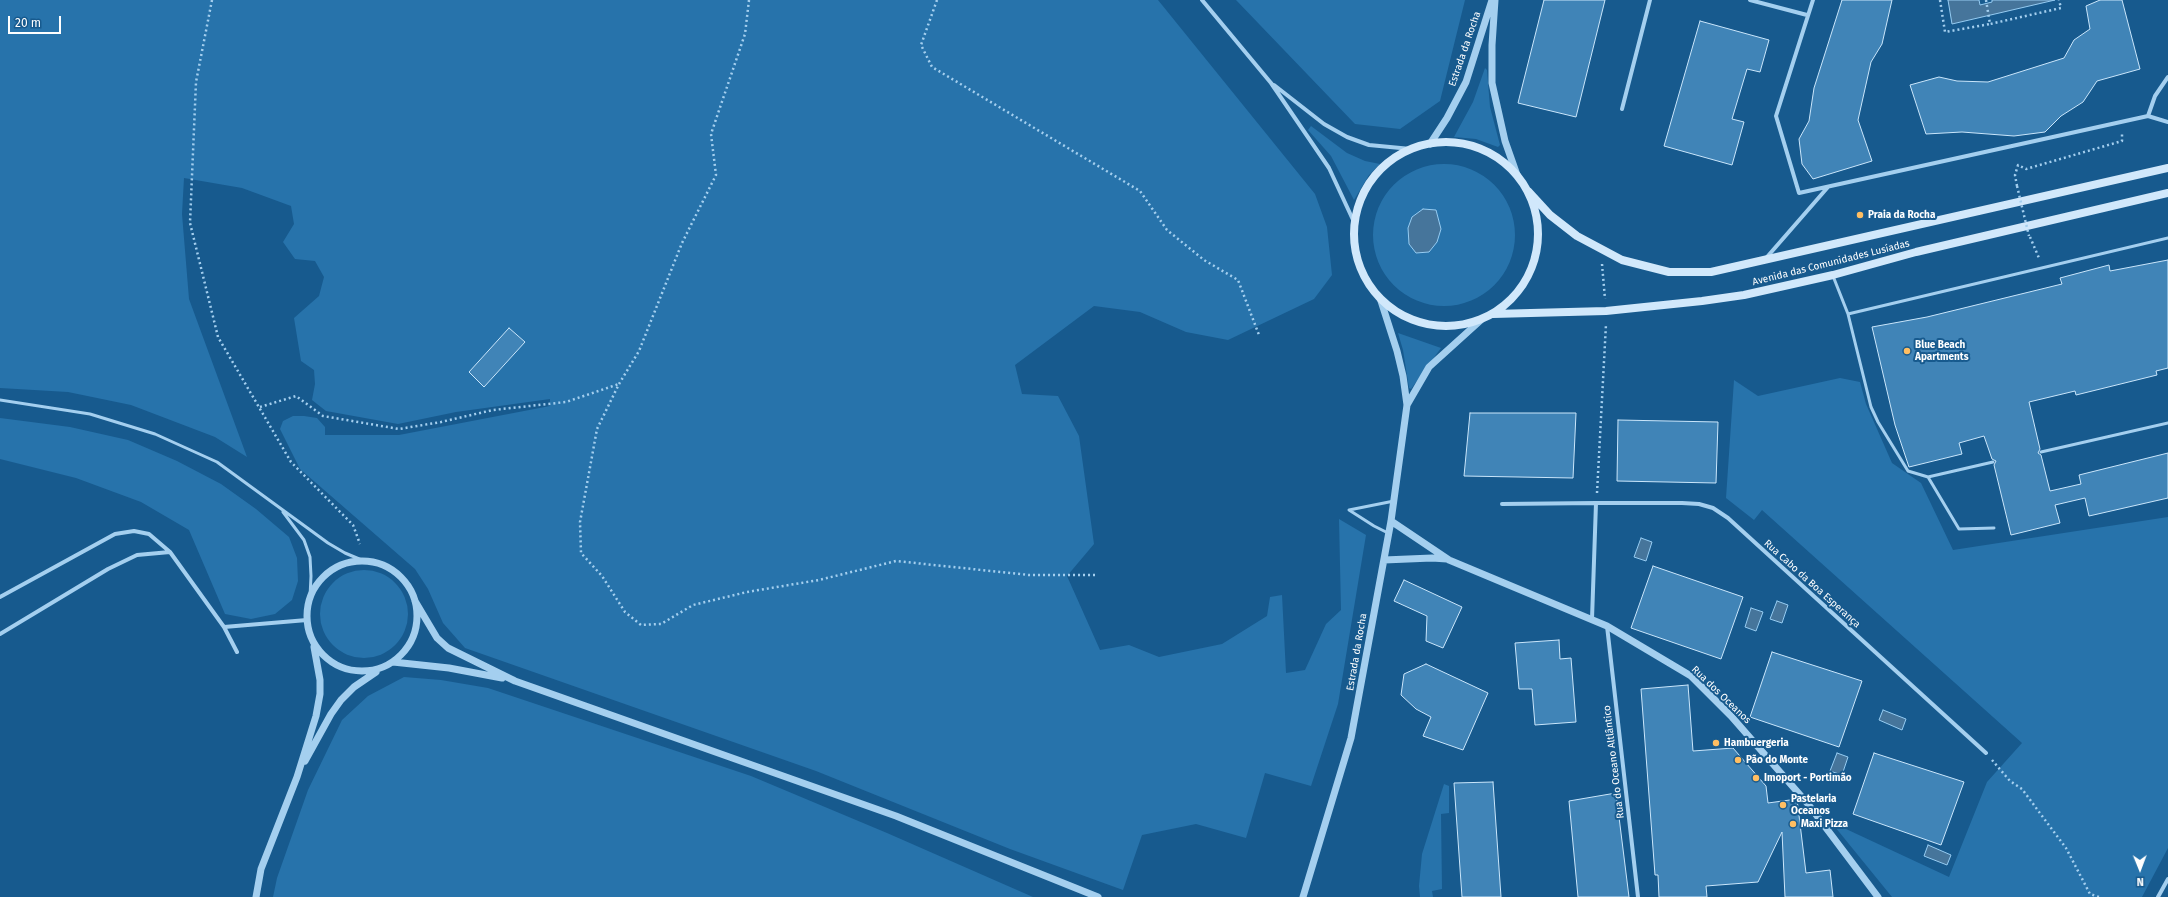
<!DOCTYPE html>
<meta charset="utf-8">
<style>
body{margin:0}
#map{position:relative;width:2168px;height:897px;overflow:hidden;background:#175a8e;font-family:"Fira Sans",sans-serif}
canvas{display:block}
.north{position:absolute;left:2120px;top:849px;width:40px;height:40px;-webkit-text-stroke:3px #175a8e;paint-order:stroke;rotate:179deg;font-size:11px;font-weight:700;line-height:16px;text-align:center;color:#fff}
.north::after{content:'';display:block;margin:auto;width:14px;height:18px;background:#fff;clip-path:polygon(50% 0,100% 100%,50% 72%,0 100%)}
.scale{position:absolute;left:8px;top:16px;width:53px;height:18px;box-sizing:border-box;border:2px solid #fff;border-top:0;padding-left:5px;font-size:12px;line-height:14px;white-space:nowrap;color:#fff;-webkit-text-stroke:3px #175a8e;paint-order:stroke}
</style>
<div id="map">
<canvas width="2168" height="897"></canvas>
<div class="north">N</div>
<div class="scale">20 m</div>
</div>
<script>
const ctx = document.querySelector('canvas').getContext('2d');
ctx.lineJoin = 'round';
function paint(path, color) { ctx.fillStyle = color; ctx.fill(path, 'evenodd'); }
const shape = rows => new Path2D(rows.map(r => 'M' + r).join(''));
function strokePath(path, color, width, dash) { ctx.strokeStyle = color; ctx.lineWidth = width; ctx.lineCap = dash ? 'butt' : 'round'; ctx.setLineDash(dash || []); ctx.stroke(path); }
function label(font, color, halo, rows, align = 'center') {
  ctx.font = font + ' "Fira Sans",sans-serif'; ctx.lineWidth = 4; ctx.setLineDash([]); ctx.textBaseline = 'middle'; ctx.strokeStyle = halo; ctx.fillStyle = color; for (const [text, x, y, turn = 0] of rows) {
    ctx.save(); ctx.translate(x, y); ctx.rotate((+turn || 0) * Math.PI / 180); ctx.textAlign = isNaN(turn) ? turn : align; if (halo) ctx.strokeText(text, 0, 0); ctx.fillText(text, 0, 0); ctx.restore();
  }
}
paint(shape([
 [0,0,1158,0,1315,194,1327,227,1332,275,1314,299,1228,340,1186,332,1140,312,1094,306,1015,365,1022,394,1058,396,1079,436,1094,544,1067,576,1100,650,1129,645,1159,657,1222,644,1267,616,1270,597,1282,595,1286,673,1305,670,1326,624,1341,610,1339,519,1366,535,1338,704,1311,786,1265,773,1246,838,1196,824,1142,835,1123,890,1010,849,816,771,465,648,443,623,428,589,415,569,300,469,280,429,283,421,293,416,304,416,317,418,325,427,325,435,399,435,550,406,550,399,456,412,398,424,326,411,312,400,315,384,314,370,301,361,294,318,319,296,324,277,315,261,295,259,283,242,294,224,291,206,242,188,184,178,182,214,189,299,247,457,215,437,131,405,68,392,0,388],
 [1236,0,1465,0,1440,101,1400,129,1355,124],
 [1485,68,1487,70,1490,107,1500,145,1498,147,1476,139,1454,137,1473,102],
 [1311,126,1347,153,1365,161,1380,164,1369,175,1354,200,1331,156,1308,130],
 '1373 235a71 71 0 1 1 142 0a71 71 0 1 1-142 0Z',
 [1398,333,1441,348,1411,389,1409,388,1403,350],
 [1840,378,1860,382,1866,404,1892,463,1921,483,1953,550,2168,517,2168,848,2142,897,1892,897,1831,822,1949,877,1987,782,2022,743,1762,510,1754,520,1726,498,1734,380,1758,396],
 [0,418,70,427,128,440,177,461,221,484,256,509,289,537,297,558,298,581,292,600,275,614,251,619,225,614,189,530,141,502,76,478,0,459],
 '320 614a44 44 0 1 1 88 0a44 44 0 1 1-88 0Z',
 [404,677,441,680,488,688,751,776,887,833,1033,897,273,897,277,878,308,790,342,720,368,696],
 [1444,784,1449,786,1449,813,1441,814,1442,889,1432,891,1433,897,1420,897,1419,886,1422,854]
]), '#2773ab');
const water = shape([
 [1948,0,1979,0,1980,5,1992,2,1992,0,2055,0,1952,24,1948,0],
 [1423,209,1436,210,1441,229,1437,242,1429,252,1416,253,1409,244,1408,228,1412,217,1423,209],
 [1641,538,1652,542,1646,561,1634,557,1641,538],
 [1777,601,1788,605,1782,623,1770,619,1777,601],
 [1751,608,1763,612,1756,631,1745,627,1751,608],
 [1883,710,1906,719,1902,730,1879,720,1883,710],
 [1837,753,1848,757,1842,775,1830,771,1837,753],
 [1928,845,1951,855,1947,865,1924,856,1928,845]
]);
paint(water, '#46759b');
strokePath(water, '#96ccf2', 1);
const building = shape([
 [1544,0,1605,0,1576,117,1518,103,1544,0],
 [1842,0,1892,0,1882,44,1871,62,1858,120,1872,161,1813,179,1802,164,1799,139,1809,121,1814,88,1842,0],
 [2100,0,2122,0,2140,69,2097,81,2083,102,2061,116,2045,132,2014,136,1962,132,1926,134,1910,85,1939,77,1957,81,1988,82,2064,58,2074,40,2090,29,2086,6,2100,0],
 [1700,21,1769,40,1760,72,1747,69,1732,119,1744,122,1732,165,1664,146,1700,21],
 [2168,260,2168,368,2156,371,2157,375,2076,395,2075,391,2029,402,2040,449,2038,453,2041,455,2050,491,2081,484,2079,475,2168,453,2168,498,2089,516,2085,498,2055,505,2060,523,2011,535,1994,465,1996,461,1992,459,1984,436,1959,443,1962,454,1909,467,1895,425,1872,327,1927,317,2062,284,2060,278,2109,265,2110,271,2168,260],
 [509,328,525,342,484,387,469,372,509,328],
 [1470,413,1576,413,1573,478,1464,476,1470,413],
 [1618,420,1718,422,1716,483,1617,481,1618,420],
 [1653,566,1743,597,1721,659,1631,628,1653,566],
 [1404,580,1462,607,1443,648,1426,641,1427,616,1394,601,1404,580],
 [1559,640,1560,659,1571,658,1576,722,1535,725,1532,689,1519,689,1515,643,1559,640],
 [1772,652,1862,681,1839,747,1750,717,1772,652],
 [1426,664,1488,693,1463,750,1423,736,1431,717,1416,709,1401,695,1404,674,1426,664],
 [1688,685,1693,751,1733,748,1766,786,1768,803,1797,799,1806,873,1830,870,1833,897,1785,897,1782,832,1758,882,1706,886,1707,897,1659,897,1658,875,1655,875,1641,689,1688,685],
 [1874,753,1964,782,1941,845,1853,814,1874,753],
 [1493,782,1501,897,1462,897,1454,783,1493,782],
 [1616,793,1629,897,1578,897,1569,801,1616,793]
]);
paint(building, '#4084b7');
strokePath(building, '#cae6fb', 1);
strokePath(shape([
 [212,0,196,82,190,223,218,337,291,462,353,525,360,544],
 [749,0,745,34,711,134,716,175,682,243,639,351,619,384,597,429,580,522,581,553,602,576,625,612,641,625,661,624,693,605,747,592,819,580,896,561,1029,575,1095,575],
 [937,0,921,45,932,67,1140,191,1167,230,1204,260,1238,280,1259,335],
 [1940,0,1945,32,1990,24],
 [1986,0,1990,24,2061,8,2059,0],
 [2017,186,2015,175,2018,165,2026,169,2122,141,2122,132],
 [2030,237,2039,258],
 [1602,264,1605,299],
 [260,407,296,396,323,416,399,429,441,422,493,410,566,402,619,384],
 [1597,493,1606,324],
 [1992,760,2010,781,2022,789,2066,848,2090,894,2099,897]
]), '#a4cfef', 2.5, [2, 3]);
strokePath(shape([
 [1833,276,1848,314],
 [0,400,90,414,155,434,217,462,328,543,345,553,364,561],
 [2041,452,2168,423],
 [1993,462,1928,477,1908,471,1878,422,1871,407,1848,314,2168,238],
 [1928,477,1959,529,1994,528],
 [283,512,304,540,310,557,311,576,310,597],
 [1388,533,1374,526,1349,510,1394,501]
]), '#a4cfef', 3);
strokePath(shape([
 [1202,0,1271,83,1329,168,1354,222],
 [1750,0,1807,15],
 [1813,0,1776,116,1799,193,2148,116,2155,96,2168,77],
 [1274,85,1324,124,1347,137,1369,145,1411,149],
 [1622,109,1650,0],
 [2148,116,2168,122],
 [1767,257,1828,187],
 [1596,503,1682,503,1699,504,1713,508,1728,518,1986,753],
 [1502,504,1596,503,1592,619],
 [0,597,115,534,134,531,149,534,170,552,224,627,307,620],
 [1607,626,1638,897],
 [224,627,237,652],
 [0,634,108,569,137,555,170,552],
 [2158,897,2168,879]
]), '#a4cfef', 4);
strokePath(shape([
 [1495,0,1492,45,1492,83,1505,141,1517,175],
 [1430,144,1447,118,1466,82,1492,0],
 [1407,405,1429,367,1481,320],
 [1391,521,1449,560,1607,626,1691,676,1731,716,1808,804,1878,897],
 [1384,560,1432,558,1447,559],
 '307 616a55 55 0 1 1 110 0a55 55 0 1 1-110 0Z',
 [415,601,437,638,448,648,515,681,896,816,1098,897],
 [393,662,449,668,502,678],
 [305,761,331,714,341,700,354,687,376,672],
 [256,897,261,869,297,777,316,716,320,694,320,680,314,647],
 [1303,897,1351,738,1391,521,1407,405,1403,376,1397,351,1381,301]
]), '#a4cfef', 7);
strokePath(shape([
 '1354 234a92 92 0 1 1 184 0a92 92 0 1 1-184 0Z',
 [1528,191,1550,215,1577,236,1622,260,1669,272,1711,272,2168,168],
 [1493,314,1606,311,1702,301,1744,295,1833,275,1916,252,2168,193]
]), '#d1e8fb', 8);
strokePath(shape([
 [2017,186,2029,236]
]), '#a4cfef', 2.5, [2, 3]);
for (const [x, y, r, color] of [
 [1860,215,4,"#ffbe62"],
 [1907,351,4,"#ffbe62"],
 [1716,743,4,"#ffbe62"],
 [1738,760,4,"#ffbe62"],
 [1756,778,4,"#ffbe62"],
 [1783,805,4,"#ffbe62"],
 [1793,824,4,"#ffbe62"]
]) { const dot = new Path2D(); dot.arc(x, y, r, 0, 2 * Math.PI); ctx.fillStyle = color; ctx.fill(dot); strokePath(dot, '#175a8e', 1.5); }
label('10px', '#fff', '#175a8e', [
 ["Estrada da Rocha",1465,49,-71],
 ["Avenida das Comunidades Lusíadas",1831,263,-14],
 ["Rua Cabo da Boa Esperança",1812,584,42],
 ["Estrada da Rocha",1357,652,-80],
 ["Rua dos Oceanos",1721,695,44],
 ["Rua do Oceano Altlântico",1614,762,-97]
]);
label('bold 10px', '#fff', '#175a8e', [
 ["Praia da Rocha",1868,215],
 ["Blue Beach",1915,345],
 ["Apartments",1915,357],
 ["Hambuergeria",1724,743],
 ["Pão do Monte",1746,760],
 ["Imoport - Portimão",1764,778],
 ["Pastelaria",1791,799],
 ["Oceanos",1791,811],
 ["Maxi Pizza",1801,824]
], 'left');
</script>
